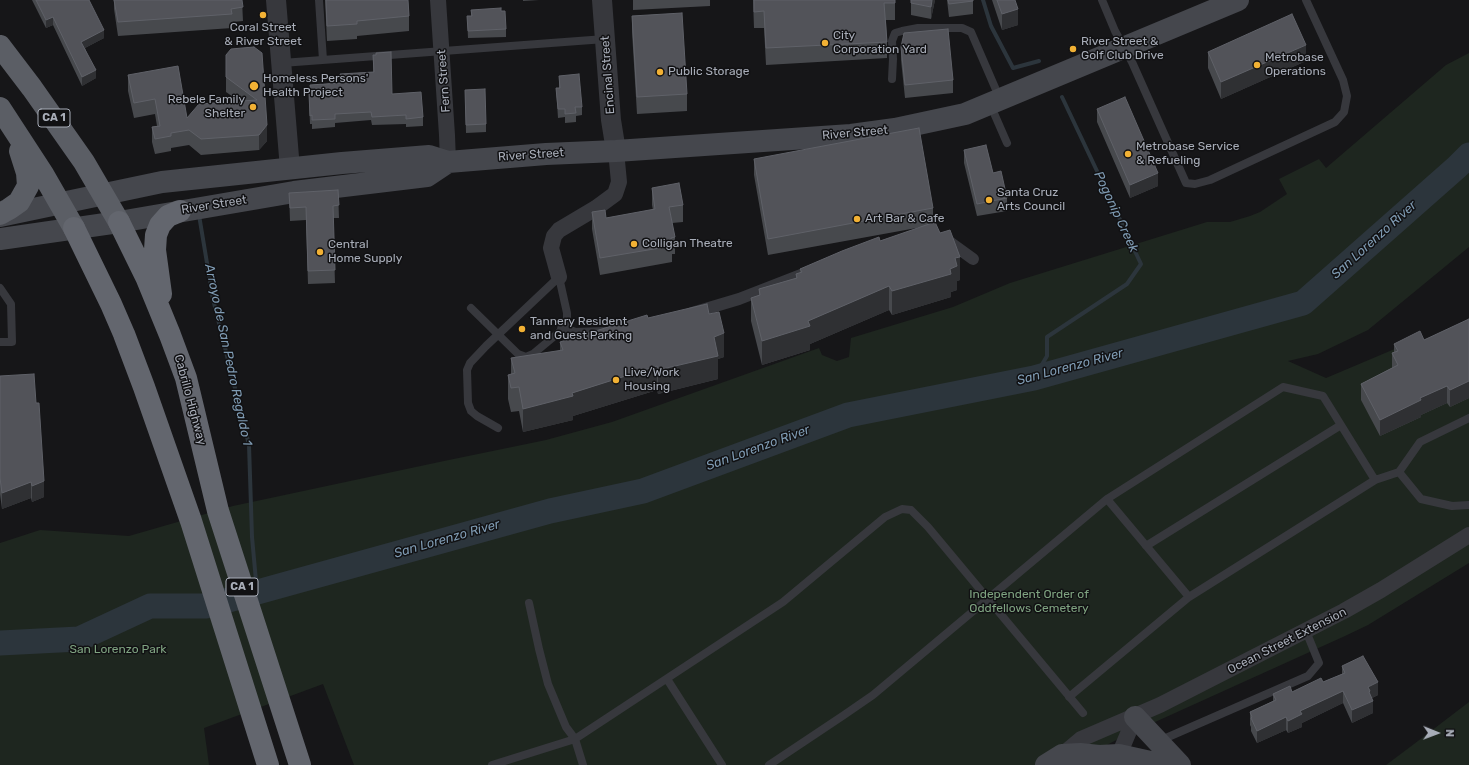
<!DOCTYPE html>
<style>
body{margin:0}
#map{position:relative;width:1469px;height:765px;overflow:hidden;background:#161618;font-family:Rubik,sans-serif}
canvas{display:block}
.north{position:absolute;left:1417px;top:713px;width:40px;height:40px;-webkit-text-stroke:3px #111113;paint-order:stroke;rotate:91deg;font-size:11px;font-weight:700;line-height:16px;text-align:center;color:#a8adb8}
.north::after{content:'';display:block;margin:auto;width:14px;height:18px;background:#a8adb8;clip-path:polygon(50% 0,100% 100%,50% 72%,0 100%)}
</style>
<div id="map">
<canvas width="1469" height="765"></canvas>
<div class="north">N</div>
</div>
<script>
const ctx = document.querySelector('canvas').getContext('2d');
ctx.lineJoin = 'round';
function paint(path, color) { ctx.fillStyle = color; ctx.fill(path, 'evenodd'); }
const shape = rows => new Path2D(rows.map(r => 'M' + r).join(''));
function strokePath(path, color, width, dash) { ctx.strokeStyle = color; ctx.lineWidth = width; ctx.lineCap = dash ? 'butt' : 'round'; ctx.setLineDash(dash || []); ctx.stroke(path); }
function label(font, color, halo, rows, align = 'center') {
  ctx.font = font + ' Rubik,sans-serif'; ctx.lineWidth = 3; ctx.setLineDash([]); ctx.textBaseline = 'middle'; ctx.strokeStyle = halo; ctx.fillStyle = color; for (const [text, x, y, turn = 0] of rows) {
    ctx.save(); ctx.translate(x, y); ctx.rotate((+turn || 0) * Math.PI / 180); ctx.textAlign = isNaN(turn) ? turn : align; if (halo) ctx.strokeText(text, 0, 0); ctx.fillText(text, 0, 0); ctx.restore();
  }
}
paint(shape([
 [1469,53,1469,247,1368,330,1318,354,1288,361,1326,378,1397,348,1469,325,1469,563,1368,625,1345,636,1122,737,1069,765,354,765,323,684,204,728,209,765,0,765,0,543,40,530,129,536,233,506,444,461,546,440,612,422,819,348,822,355,837,361,849,357,851,338,953,307,1010,283,1207,222,1230,222,1250,216,1260,212,1287,194,1279,179,1319,159,1326,168,1446,65],
 [1469,702,1469,765,1386,765,1414,744]
]), '#1e261f');
strokePath(shape([
 [983,0,991,26,1013,68,1039,61],
 [199,215,213,299,249,445,252,537,257,592],
 [1034,378,1047,356,1047,337,1127,284,1141,264,1062,97]
]), '#2c353c', 4);
strokePath(shape([
 [0,643,79,639,150,606,207,606,550,511,643,491,848,415,1034,378,1303,303,1457,167,1469,155]
]), '#2c353c', 25);
strokePath(shape([
 [319,0,323,60],
 [1102,0,1115,31,1132,62,1186,183,1195,184,1210,180,1335,122,1344,112,1347,96,1343,80,1306,0],
 [282,63,605,39],
 [892,79,893,59,892,41,895,33,902,31,918,28,962,28,971,32,1000,99],
 [990,104,1007,143],
 [0,288,11,304,12,342,0,342],
 [471,308,518,354,526,357,533,354,563,329,567,321,567,313,559,277],
 [498,428,477,416,471,411,468,403,467,370,470,363,486,346,559,277],
 [1399,472,1421,499,1452,506,1469,505],
 [1107,499,1189,597],
 [1146,546,1341,425],
 [529,603,539,649,548,684,566,727,575,739,583,765],
 [667,679,722,765],
 [1069,697,1189,597,1375,480,1399,472,1420,442,1469,418],
 [1159,741,1308,676,1319,663,1306,631],
 [492,765,575,739,783,602,885,517,902,509,911,510,928,527,1083,713],
 [769,765,844,715,873,695,1107,499,1283,387,1323,396,1375,480]
]), '#37383d', 8);
strokePath(shape([
 [944,238,973,259],
 [692,313,739,299,811,271],
 [563,329,575,334,605,333]
]), '#37383d', 12);
strokePath(shape([
 [438,0,447,135,448,162],
 [559,277,551,248,554,236,559,230,596,208,615,194,619,182,616,151],
 [1062,755,1081,739,1160,705,1344,611,1381,590,1469,535],
 [1119,755,1135,717]
]), '#37383d', 16);
strokePath(shape([
 [276,0,290,169],
 [602,0,611,120,616,151]
]), '#37383d', 20);
strokePath(shape([
 [0,216,162,182,342,163,429,156,448,162,546,154,616,151,851,135,895,129,965,114,1238,0],
 [0,239,119,222,294,192,427,176,448,162],
 [1135,717,1180,765],
 [1046,765,1062,755,1080,754,1099,756,1119,755,1164,765]
]), '#45474d', 22);
strokePath(shape([
 [0,46,32,88,84,162,119,222],
 [0,108,43,174,74,228],
 [0,214,9,209,19,202,28,186,27,173,20,151]
]), '#5b5e65', 22);
strokePath(shape([
 [119,222,147,279,170,335,186,378,218,511,300,765],
 [74,228,111,304,124,334,144,387,191,521,268,765],
 [161,294,155,250,156,235,160,225,168,216,180,211]
]), '#63666e', 22);
paint(shape([
 [32,0,89,0,104,38,85,48,96,78,82,86,53,25,46,28],
 [114,0,242,0,243,21,232,22,232,28,118,36,114,9],
 [325,0,408,0,409,16,409,31,357,36,357,39,327,41],
 [523,0,539,0,523,1],
 [633,0,710,0,710,6,633,10],
 [753,0,895,0,895,20,886,20,887,42,887,58,766,65,764,28,754,28],
 [935,0,931,19,911,15,911,3],
 [947,0,973,0,973,14,949,17],
 [992,0,1015,0,1018,25,1002,30],
 [471,10,501,11,506,29,506,37,468,38,467,16,471,16],
 [632,16,687,94,687,111,637,114,632,32],
 [254,47,267,141,259,150,201,155,189,145,171,148,171,151,155,154,152,142,152,127,157,126,155,114,134,118,128,91,128,75,187,118,239,101,226,92,226,55],
 [901,47,953,80,953,93,905,98,901,60],
 [1208,52,1306,61,1221,99,1208,68],
 [373,55,392,94,423,117,423,126,406,127,406,124,372,125,371,120,335,123,335,127,312,129,312,124,310,124,309,102,309,94,310,94,310,85,340,83,340,74,373,72],
 [559,76,582,107,582,115,576,116,576,122,565,123,565,117,558,118,556,88,559,88],
 [465,90,486,124,486,132,466,133],
 [1097,109,1158,186,1130,198,1097,122],
 [964,150,1007,198,1007,211,977,216,964,163],
 [754,159,933,208,933,223,960,280,957,281,957,290,951,292,951,297,892,315,889,310,810,344,810,350,762,365,751,321,751,298,759,295,759,289,796,278,796,274,800,273,800,269,880,241,922,227,768,255,754,175],
 [652,188,683,205,683,222,672,223,675,237,675,254,672,254,672,262,600,275,592,229,592,212,606,218,653,210,652,205],
 [338,190,339,218,333,218,335,283,308,284,306,220,290,221,289,193],
 [709,314,724,357,718,359,718,379,658,394,657,390,573,416,573,420,523,432,519,411,511,412,508,399,508,375,511,374,511,358,560,351,560,342,648,318],
 [1469,319,1469,398,1450,407,1447,403,1421,415,1421,417,1380,436,1361,400,1361,384,1392,368,1392,353,1394,353,1394,344,1424,340],
 [0,376,36,403,44,497,32,502,31,498,2,509,0,494],
 [1342,666,1378,695,1372,698,1373,713,1352,723,1343,703,1302,723,1302,727,1288,733,1286,730,1257,743,1251,731,1251,727,1250,725,1250,712,1273,701,1273,694,1292,692,1323,682,1342,674]
]), '#47494d');
paint(shape([
 [932,0,935,0,931,19,931,7],
 [1018,9,1018,25,1002,30,1002,14],
 [53,17,53,25,46,28,46,20],
 [104,30,104,38,81,50,81,42],
 [1306,45,1306,61,1221,99,1221,82],
 [96,70,96,78,82,86,82,77],
 [267,125,267,141,259,150,259,135],
 [1158,173,1158,186,1130,198,1130,185],
 [960,257,960,280,957,281,957,290,951,292,951,297,892,315,892,291,950,269,955,258],
 [889,286,889,310,810,344,810,350,762,365,762,341],
 [724,333,724,357,718,359,718,379,658,394,658,370,714,337],
 [657,366,657,390,573,416,573,420,523,432,523,409],
 [1469,381,1469,398,1450,407,1450,390],
 [1447,386,1447,403,1421,415,1421,417,1380,436,1380,420,1420,398],
 [44,481,44,497,32,502,32,486],
 [31,482,31,498,2,509,2,493],
 [1378,682,1378,695,1370,699,1373,701,1373,713,1352,723,1352,710,1368,687],
 [1343,691,1343,703,1302,723,1302,727,1288,733,1288,721,1300,711],
 [1286,717,1286,730,1257,743,1257,731]
]), '#2f3033');
const building = shape([
 [36,0,89,0,104,30,81,42,96,70,82,77,53,17,46,20,36,0],
 [114,0,242,0,243,7,231,9,232,14,118,22,114,0],
 [326,0,408,0,409,16,357,21,357,24,327,26,326,0],
 [754,0,895,0,895,3,884,3,887,42,766,48,764,11,754,12,754,0],
 [911,0,932,0,931,7,911,3,911,0],
 [948,0,973,0,973,1,949,4,948,0],
 [997,0,1015,0,1018,9,1002,14,997,0],
 [501,8,501,11,505,11,506,29,468,31,467,16,472,16,471,10,501,8],
 [682,13,687,94,637,97,632,16,682,13],
 [1292,14,1306,45,1221,82,1208,52,1292,14],
 [948,29,953,80,905,85,901,47,904,33,948,29],
 [254,47,262,53,267,125,259,135,201,139,189,130,171,133,171,136,155,139,152,127,160,126,155,99,134,103,128,75,178,66,187,118,199,104,257,100,226,77,226,55,231,49,254,47],
 [391,52,392,94,421,92,423,117,406,119,406,115,372,117,371,112,335,114,335,119,312,120,312,115,310,116,309,94,311,94,310,85,340,83,340,74,374,72,373,55,376,55,376,53,391,52],
 [579,74,582,107,575,107,576,113,565,114,565,109,558,109,556,88,560,88,559,76,579,74],
 [485,89,486,124,466,125,465,90,485,89],
 [1125,97,1158,173,1130,185,1097,109,1125,97],
 [919,128,933,208,768,239,754,159,919,128],
 [986,145,993,173,1001,171,1007,198,977,204,964,150,986,145],
 [679,183,683,205,669,207,675,237,671,238,672,246,600,258,592,212,605,210,606,218,655,209,652,188,679,183],
 [338,190,339,205,333,206,335,270,308,271,306,207,290,208,289,193,338,190],
 [935,222,940,233,950,230,960,257,955,258,957,266,950,269,951,274,892,291,889,286,808,321,810,326,762,341,751,298,760,295,759,289,797,278,796,274,802,272,800,269,842,251,879,237,880,241,935,222],
 [707,304,709,314,719,312,724,333,714,337,718,356,658,370,657,366,572,393,573,396,523,409,519,387,511,388,508,375,515,373,511,358,563,350,560,342,647,315,648,318,707,304],
 [1469,319,1469,381,1450,390,1447,386,1420,398,1421,400,1380,420,1361,384,1398,365,1392,353,1398,351,1394,344,1420,331,1424,340,1469,319],
 [34,374,36,403,39,403,44,481,32,486,31,482,2,493,0,478,0,376,34,374],
 [1363,656,1378,682,1368,687,1370,691,1369,692,1373,701,1352,710,1343,691,1300,711,1302,714,1288,721,1286,717,1257,731,1251,718,1252,717,1250,712,1276,700,1273,694,1290,686,1292,692,1321,678,1323,682,1345,673,1342,666,1363,656]
]);
paint(building, '#525359');
strokePath(building, '#5f6168', 1);
for (const [x, y, r, color] of [
 [263,15,4,"#f2b134"],
 [825,43,4,"#f2b134"],
 [1073,49,4,"#f2b134"],
 [1257,65,4,"#f2b134"],
 [660,72,4,"#f2b134"],
 [254,86,5,"#f2b134"],
 [253,107,4,"#f2b134"],
 [1128,154,4,"#f2b134"],
 [989,200,4,"#f2b134"],
 [857,219,4,"#f2b134"],
 [634,244,4,"#f2b134"],
 [320,252,4,"#f2b134"],
 [522,329,4,"#f2b134"],
 [616,380,4,"#f2b134"]
]) { const dot = new Path2D(); dot.arc(x, y, r, 0, 2 * Math.PI); ctx.fillStyle = color; ctx.fill(dot); strokePath(dot, '#111113', 1.5); }
for (const [x, y, w] of [
 [54,118,32],
 [242,587,32]
]) { const box = new Path2D(); box.roundRect(x - w / 2, y - 9, w, 18, 3); ctx.fillStyle = '#111113'; ctx.fill(box); strokePath(box, '#a8adb8', 1); }
label('bold 11px', '#a8adb8', null, [
 ["CA 1",54,118],
 ["CA 1",242,587]
]);
label('12px', '#a8adb8', '#111113', [
 ["Coral Street",263,28,"center"],
 ["& River Street",263,42,"center"],
 ["City",833,36],
 ["Corporation Yard",833,50],
 ["River Street &",1081,42],
 ["Golf Club Drive",1081,56],
 ["Metrobase",1265,58],
 ["Operations",1265,72],
 ["Public Storage",668,72],
 ["Homeless Persons'",263,79],
 ["Health Project",263,93],
 ["Rebele Family",245,100,"right"],
 ["Shelter",245,114,"right"],
 ["Metrobase Service",1136,147],
 ["& Refueling",1136,161],
 ["Santa Cruz",997,193],
 ["Arts Council",997,207],
 ["Art Bar & Cafe",865,219],
 ["Colligan Theatre",642,244],
 ["Central",328,245],
 ["Home Supply",328,259],
 ["Tannery Resident",530,322],
 ["and Guest Parking",530,336],
 ["Live/Work",624,373],
 ["Housing",624,387]
], 'left');
label('12px', '#a8adb8', '#111113', [
 ["Encinal Street",608,75,-94],
 ["Fern Street",444,81,-94],
 ["River Street",855,133,-5],
 ["River Street",531,155,-4],
 ["River Street",214,205,-9],
 ["Cabrillo Highway",190,400,75],
 ["Ocean Street Extension",1287,641,-27]
]);
label('12px', '#7fa381', '#111113', [
 ["Independent Order of",1029,595],
 ["Oddfellows Cemetery",1029,609],
 ["San Lorenzo Park",118,650]
]);
label('italic 13px', '#7f9bb3', '#111113', [
 ["Pogonip Creek",1116,212,65],
 ["San Lorenzo River",1374,240,-42],
 ["Arroyo de San Pedro Regaldo 1",228,355,78],
 ["San Lorenzo River",1070,367,-15],
 ["San Lorenzo River",758,448,-20],
 ["San Lorenzo River",447,539,-16]
]);
</script>
